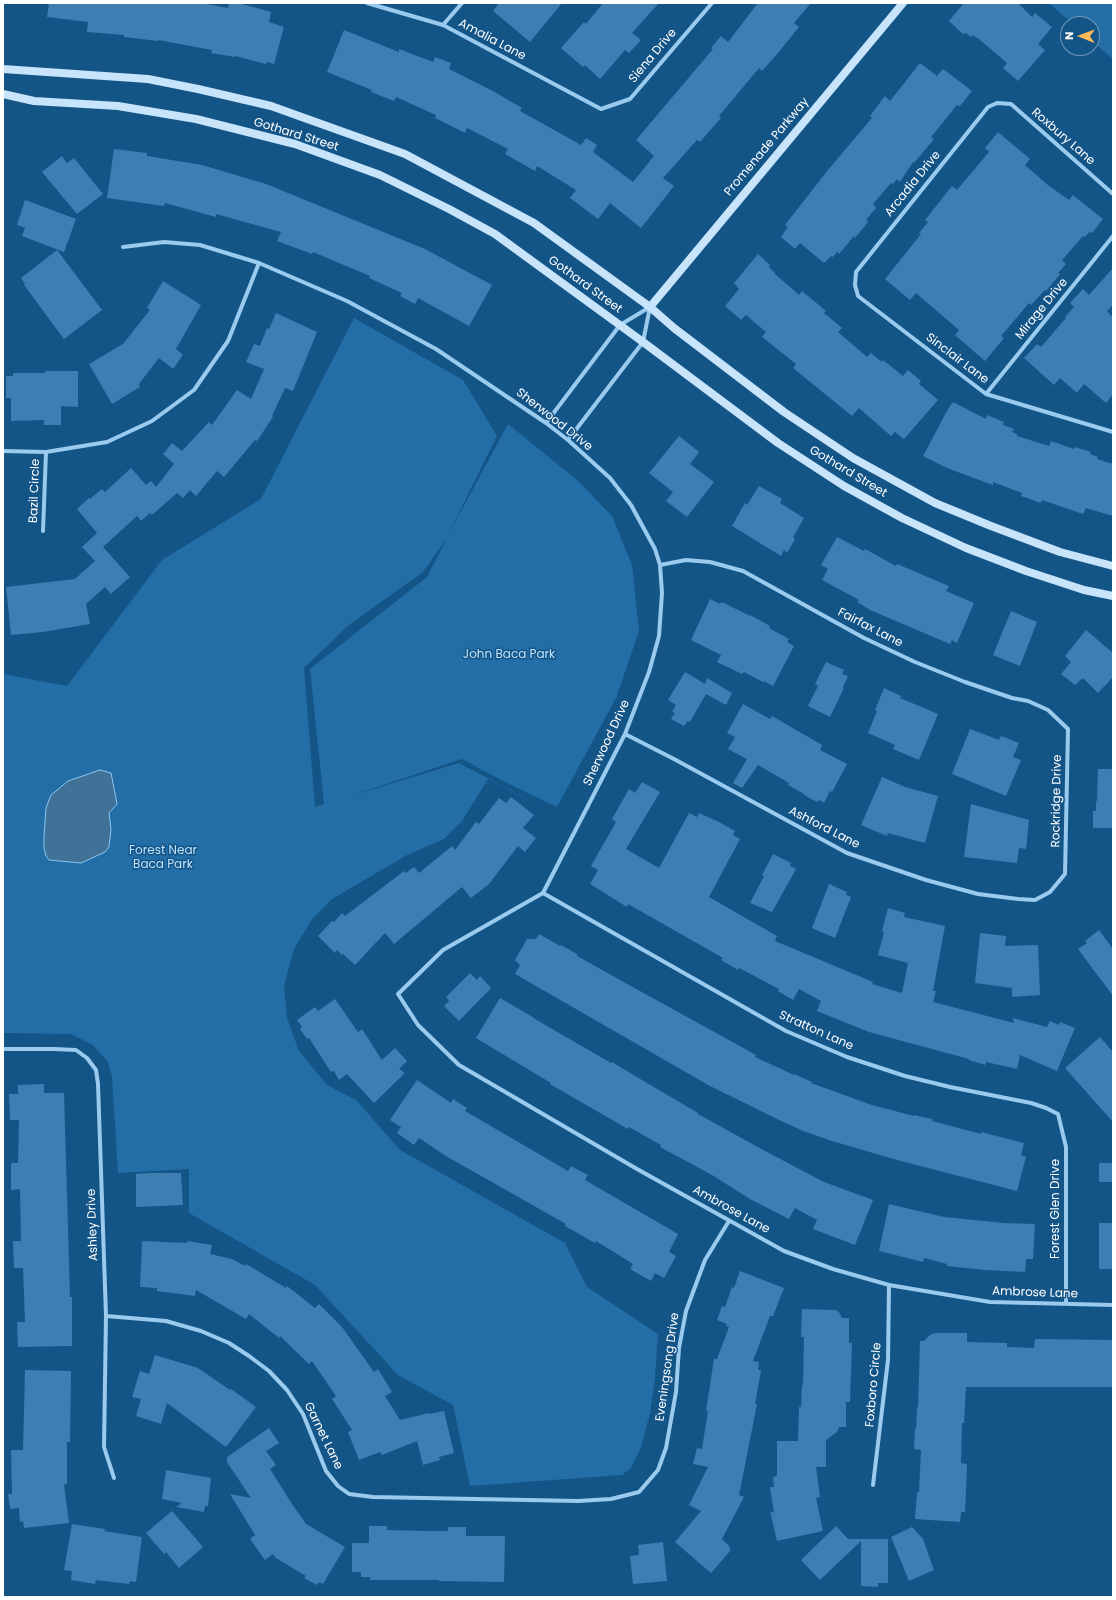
<!DOCTYPE html>
<style>
body{margin:0}
#map{position:relative;width:1116px;height:1600px;overflow:hidden;background:#145588;font-family:Poppins,sans-serif}
canvas{display:block}
.frame{position:absolute;inset:0;border:4px solid #fff;pointer-events:none}
.north{position:absolute;left:1060px;top:16px;width:40px;height:40px;box-sizing:border-box;background:#145588;border:1px solid #7299b8;border-radius:50%;rotate:271deg;font-size:11px;font-weight:700;line-height:16px;text-align:center;color:#fff}
.north::after{content:'';display:block;margin:auto;width:14px;height:18px;background:#ffba58;clip-path:polygon(50% 0,100% 100%,50% 72%,0 100%)}
</style>
<div id="map">
<canvas width="1116" height="1600"></canvas>
<div class="frame"></div>
<div class="north">N</div>
</div>
<script>
const ctx = document.querySelector('canvas').getContext('2d');
ctx.lineJoin = 'round';
function paint(path, color) { ctx.fillStyle = color; ctx.fill(path, 'evenodd'); }
const shape = rows => new Path2D(rows.map(r => 'M' + r).join(''));
function strokePath(path, color, width, dash) { ctx.strokeStyle = color; ctx.lineWidth = width; ctx.lineCap = dash ? 'butt' : 'round'; ctx.setLineDash(dash || []); ctx.stroke(path); }
function label(font, color, halo, rows, align = 'center') {
  ctx.font = font + ' Poppins,sans-serif'; ctx.lineWidth = 3; ctx.setLineDash([]); ctx.textBaseline = 'middle'; ctx.strokeStyle = halo; ctx.fillStyle = color; for (const [text, x, y, turn = 0] of rows) {
    ctx.save(); ctx.translate(x, y); ctx.rotate((+turn || 0) * Math.PI / 180); ctx.textAlign = isNaN(turn) ? turn : align; if (halo) ctx.strokeText(text, 0, 0); ctx.fillText(text, 0, 0); ctx.restore();
  }
}
paint(shape([
 [1049,3,1113,3,1113,59,1092,41,1092,24,1073,24],
 [354,318,463,380,497,436,448,535,508,424,577,480,612,516,632,565,639,631,616,698,557,807,509,784,462,759,347,797,459,763,554,813,488,779,462,821,444,839,407,855,332,899,312,919,294,949,284,986,287,1018,299,1051,327,1085,356,1100,400,1150,565,1243,587,1287,658,1334,655,1378,650,1413,641,1447,631,1468,622,1475,470,1486,453,1405,398,1375,315,1285,189,1213,189,1169,118,1173,112,1076,108,1062,93,1045,71,1034,3,1033,3,674,67,686,162,560,261,499],
 [447,538,427,577,310,669,324,804,315,807,304,668,349,625,423,572]
]), '#236ea6');
const water = shape([
 [100,770,111,773,117,804,109,813,111,829,109,847,105,852,81,863,49,860,46,856,44,848,44,836,46,808,51,795,68,781,100,770]
]);
paint(water, '#407196');
strokePath(water, '#8cc8f2', 1);
paint(shape([
 [49,3,202,3,228,8,229,3,239,3,271,12,269,22,284,27,274,64,267,62,266,64,235,56,235,57,211,53,212,50,158,40,158,41,124,37,124,35,87,32,88,22,47,17],
 [499,3,562,3,530,42,493,11],
 [603,3,659,3,632,33,641,40,629,53,625,50,600,79,585,65,583,67,561,48,584,22,586,24],
 [758,3,811,3,794,23,799,27,778,53,762,71,759,68,719,116,721,118,700,142,697,140,663,178,674,186,641,228,610,203,598,219,570,198,576,190,537,166,535,171,505,154,508,149,467,128,465,133,435,118,436,115,396,97,394,101,371,92,372,90,327,72,344,30,399,52,399,49,433,62,435,57,451,63,449,69,493,91,522,108,520,111,581,145,586,138,597,145,593,152,633,182,654,156,636,140,713,49,711,48,721,36,728,42],
 [964,3,1018,3,1032,17,1035,13,1052,27,1038,44,1045,50,1018,81,1003,68,1007,63,980,40,973,35,971,37,966,33,963,34,949,21],
 [920,63,937,76,943,69,972,91,960,106,957,105,931,137,934,139,914,163,913,162,900,182,897,179,893,184,891,183,873,204,876,208,866,220,868,222,855,238,854,236,839,254,837,252,833,257,831,256,824,263,800,243,795,249,781,237,788,227,785,225,828,170,872,118,870,116,885,96,890,101],
 [998,132,1030,159,1025,165,1049,186,1069,200,1073,195,1103,219,1092,233,1089,232,1085,237,1083,236,1062,260,1066,264,1058,273,1060,274,1046,291,1045,290,1031,305,1029,303,1001,336,1004,338,985,361,955,335,959,330,916,293,910,300,885,279,921,234,919,233,928,222,925,220,952,186,957,190,989,152,985,148],
 [114,149,147,153,147,156,202,165,266,184,425,249,492,285,469,326,418,298,415,304,400,296,402,293,369,278,370,276,313,252,312,254,277,241,281,232,216,214,216,217,165,203,164,206,107,198],
 [62,156,67,163,74,158,103,194,77,214,42,172],
 [25,200,76,219,64,252,22,236,25,228,17,225],
 [57,250,102,310,64,339,24,285,25,284,21,278],
 [758,254,770,265,769,267,775,273,775,274,799,295,802,291,826,311,824,313,842,328,838,332,867,357,871,353,882,362,883,360,903,376,908,370,921,381,919,384,938,400,904,439,895,432,891,436,859,408,852,416,793,368,796,364,762,337,766,332,746,315,741,320,725,306,739,289,734,283],
 [1113,268,1113,305,1107,311,1113,317,1113,394,1106,403,1084,384,1077,393,1060,378,1054,385,1024,358,1037,344,1041,347,1066,318,1065,317,1074,307,1070,303,1083,289,1089,295],
 [163,281,201,305,176,349,183,355,173,369,159,358,139,384,140,387,112,404,89,364,123,344,150,310,147,308],
 [276,313,317,332,293,391,285,388,272,416,273,417,257,441,255,440,224,477,217,471,196,496,190,490,183,498,177,493,152,515,150,513,141,521,137,516,103,547,130,577,111,594,105,587,86,604,90,624,43,632,11,635,6,587,75,579,95,561,82,547,97,533,77,509,89,498,90,499,102,489,105,492,131,468,146,485,151,481,156,487,174,464,163,454,172,443,182,451,209,422,212,425,237,390,251,399,264,369,246,362,254,344,260,346,267,328,269,329],
 [45,371,78,371,78,407,61,406,61,425,44,425,44,420,11,421,11,398,6,398,6,376,13,376,13,373,45,373],
 [953,402,986,419,987,415,1004,422,1003,425,1014,429,1012,432,1017,434,1017,436,1049,446,1051,441,1074,449,1075,447,1091,452,1090,454,1098,457,1097,459,1113,464,1113,516,1086,508,1083,514,1042,500,1041,503,1021,496,1022,493,993,482,993,485,947,468,923,456,948,409],
 [679,436,699,452,690,464,714,482,687,517,666,501,673,492,649,473],
 [759,486,782,499,780,503,804,518,793,537,795,539,787,553,784,550,781,556,732,526,745,503,747,505],
 [837,537,864,551,865,549,896,566,897,564,949,586,946,591,974,603,957,643,952,640,950,644,870,610,857,602,859,600,822,580,828,569,821,565],
 [710,599,720,604,722,602,750,616,750,615,770,626,769,628,789,639,787,642,794,646,773,686,764,681,763,682,744,672,742,674,717,662,721,655,691,640],
 [1011,611,1037,622,1020,666,993,655],
 [1086,630,1113,653,1113,677,1098,693,1083,678,1082,680,1081,679,1075,685,1061,674,1071,662,1065,656],
 [826,662,844,670,842,674,848,676,843,687,844,688,830,717,808,706,818,686,815,684],
 [685,672,705,684,707,678,732,693,726,705,706,694,690,722,688,721,684,726,671,719,675,713,672,712,676,705,668,700],
 [884,688,901,696,900,698,938,714,919,760,893,749,895,745,868,733,877,711,875,710],
 [743,704,770,719,772,716,822,745,820,750,847,764,832,792,830,791,824,803,819,800,817,802,804,795,804,794,788,785,789,783,758,765,742,788,733,783,747,759,728,749,735,737,727,733],
 [970,729,999,740,1001,736,1019,743,1013,757,1021,760,1006,796,952,774],
 [1098,769,1113,769,1113,828,1093,828,1093,811,1096,811,1096,801,1097,801],
 [882,777,905,787,938,796,925,843,888,833,887,836,861,825],
 [642,782,660,792,626,849,659,868,689,813,697,817,699,813,719,822,735,831,733,835,740,839,709,897,777,936,775,941,873,982,872,984,902,993,908,963,878,955,884,932,882,931,888,908,905,913,904,917,945,926,933,991,936,991,933,1002,1014,1023,1013,1018,1047,1027,1050,1021,1059,1025,1060,1022,1075,1028,1057,1071,1020,1055,1017,1069,986,1062,985,1065,969,1060,969,1059,869,1032,817,1011,821,1001,799,989,793,1000,778,991,779,989,739,968,738,970,721,960,723,958,628,904,627,907,590,884,598,870,591,866,616,822,612,819,629,789,635,793],
 [511,797,534,815,523,828,536,838,525,852,518,846,489,884,471,898,462,887,394,944,385,933,355,965,343,954,342,955,337,950,335,953,318,936,332,921,334,922,342,913,345,916,404,871,406,873,414,867,419,873,452,846,455,850,476,822,479,824,499,798,506,803],
 [971,804,1029,820,1026,849,1019,848,1017,863,964,857],
 [773,854,791,863,790,866,796,869,772,912,750,903,764,876,762,875],
 [829,884,847,892,846,895,851,897,835,938,812,928],
 [1099,930,1113,949,1113,996,1078,949,1087,943,1085,941],
 [980,933,1006,936,1005,946,1038,945,1040,995,1012,997,1012,988,975,983],
 [539,934,560,946,561,945,577,954,577,956,620,980,756,1055,755,1057,794,1075,794,1074,812,1082,811,1083,872,1105,914,1116,914,1115,932,1119,932,1121,981,1134,981,1132,1024,1143,1021,1155,1026,1157,1017,1191,897,1160,832,1141,803,1131,775,1118,710,1086,515,974,520,965,515,960,527,939,536,939],
 [470,973,477,980,480,976,491,988,459,1021,444,1006,449,1001,446,997],
 [500,998,531,1016,535,1019,611,1063,612,1062,625,1070,698,1113,698,1114,765,1151,824,1182,873,1200,855,1245,813,1229,817,1220,795,1208,789,1219,750,1199,712,1175,660,1147,661,1145,629,1127,628,1129,567,1094,550,1084,551,1083,476,1038],
 [335,999,358,1032,362,1029,382,1060,395,1048,407,1061,399,1069,405,1073,374,1103,347,1074,339,1080,334,1071,331,1072,309,1038,307,1039,300,1029,302,1027,297,1020,315,1007,318,1011],
 [1100,1037,1113,1052,1113,1122,1065,1068],
 [417,1080,451,1103,453,1099,467,1108,465,1111,568,1171,571,1166,588,1175,585,1180,678,1234,669,1252,676,1256,664,1278,655,1273,651,1281,630,1269,633,1264,596,1241,595,1243,565,1226,566,1224,446,1156,419,1138,414,1145,397,1133,401,1127,390,1120],
 [44,1084,44,1093,64,1093,70,1297,72,1297,72,1346,18,1347,17,1322,25,1322,23,1268,14,1268,13,1241,21,1241,20,1189,11,1190,11,1163,18,1163,19,1120,10,1120,9,1094,18,1094,18,1085],
 [1099,1163,1113,1163,1113,1182,1099,1182],
 [150,1173,181,1173,183,1205,136,1207,136,1174],
 [889,1204,944,1217,1004,1223,1035,1224,1033,1259,1026,1259,1025,1272,985,1270,947,1266,947,1264,924,1258,923,1262,879,1251],
 [1099,1223,1113,1223,1113,1269,1099,1269],
 [142,1241,187,1243,187,1241,212,1245,210,1254,232,1259,245,1266,246,1264,286,1288,287,1286,315,1308,319,1304,342,1327,374,1372,378,1369,392,1392,385,1396,400,1420,429,1413,429,1414,444,1411,454,1453,439,1457,440,1460,423,1465,417,1441,382,1455,380,1452,359,1460,348,1432,352,1430,332,1399,336,1396,312,1361,309,1364,280,1336,279,1338,249,1314,246,1319,196,1290,195,1296,157,1291,157,1288,140,1287],
 [740,1271,784,1288,773,1316,770,1316,753,1361,759,1362,758,1370,761,1370,755,1404,757,1404,739,1495,744,1497,722,1539,730,1547,729,1549,731,1550,711,1573,675,1542,701,1511,689,1505,708,1467,693,1464,697,1448,702,1449,708,1411,706,1411,714,1359,717,1359,729,1327,726,1326,727,1324,717,1320,722,1306,725,1307,732,1287,734,1288],
 [802,1309,835,1310,839,1312,842,1318,849,1318,849,1343,852,1343,850,1402,846,1402,846,1427,839,1427,837,1432,826,1440,826,1467,816,1467,820,1497,816,1498,823,1531,777,1541,770,1511,774,1513,770,1487,774,1487,773,1477,777,1476,777,1441,798,1441,799,1407,801,1407,802,1385,803,1385,804,1337,801,1337],
 [936,1333,967,1333,967,1342,1007,1343,1007,1347,1034,1348,1035,1339,1113,1340,1113,1387,966,1387,964,1423,962,1423,961,1463,967,1464,966,1490,965,1512,961,1512,960,1522,915,1519,917,1492,919,1492,921,1450,914,1449,915,1429,916,1429,917,1407,918,1407,920,1341,924,1341,931,1334],
 [155,1355,198,1368,230,1390,231,1389,256,1407,226,1447,167,1403,161,1424,136,1416,141,1399,132,1397,140,1371,149,1374],
 [25,1370,71,1371,70,1442,67,1442,67,1484,64,1484,69,1523,24,1528,23,1521,20,1522,19,1508,10,1509,8,1494,12,1494,11,1450,23,1450],
 [269,1428,279,1443,266,1451,276,1465,270,1469,292,1504,306,1524,345,1547,323,1584,319,1582,317,1585,304,1578,306,1576,276,1558,273,1554,265,1560,250,1539,255,1535,230,1494,251,1498,227,1462,227,1457],
 [166,1470,211,1478,208,1506,205,1506,204,1512,176,1507,182,1503,162,1499],
 [172,1511,203,1547,179,1568,166,1552,164,1554,146,1533],
 [72,1524,105,1529,104,1531,142,1537,136,1582,130,1581,129,1584,96,1580,95,1584,71,1580,72,1571,64,1570],
 [369,1526,387,1526,387,1530,422,1531,448,1531,448,1527,466,1527,466,1536,505,1536,504,1582,439,1581,439,1580,370,1580,370,1577,361,1577,361,1572,352,1572,352,1543,369,1543],
 [836,1526,848,1539,888,1539,888,1583,878,1583,878,1587,861,1586,861,1541,820,1580,801,1560],
 [912,1527,923,1539,934,1570,909,1581,891,1537],
 [663,1542,667,1581,633,1584,630,1556,639,1555,638,1545]
]), '#3d7fb2');
strokePath(shape([
 [367,3,443,25,601,109,630,99,712,3],
 [443,25,462,3],
 [1113,194,1011,104,997,103,988,107,856,272,855,285,858,296,986,394,1113,432],
 [123,247,164,242,200,245,259,263,347,301,436,349,546,423,568,440,610,478,631,505,655,549,660,565,662,593,659,636,649,672,625,734,543,893,443,950,398,994,418,1025,459,1065,637,1169,784,1251,833,1269,889,1285,990,1302,1113,1305],
 [986,394,1113,236],
 [546,423,620,325,650,307],
 [568,440,643,342,650,307],
 [3,451,46,452,107,442,152,421,194,390,228,341,259,263],
 [43,531,46,452],
 [625,734,674,759,847,853,926,880,978,894,1018,899,1035,900,1050,892,1065,874,1068,729,1048,710,1028,701,1012,698,965,682,915,662,864,638,743,571,710,562,686,560,660,565],
 [543,893,786,1031,847,1057,905,1076,950,1087,1031,1103,1046,1108,1058,1114,1066,1147,1066,1304],
 [3,1049,54,1049,76,1050,87,1058,96,1070,98,1084,106,1316,104,1447,114,1478],
 [106,1316,166,1321,201,1331,229,1343,249,1356,269,1371,287,1390,303,1414,326,1471,338,1486,349,1494,373,1497,578,1501,611,1499,639,1492,658,1470,666,1448,676,1392,679,1348,686,1311,705,1260,729,1221],
 [873,1485,888,1360,889,1285]
]), '#9acbef', 4);
strokePath(shape([
 [3,69,148,79,198,89,271,106,405,154,534,223,650,307,674,328,784,412,853,458,935,503,991,526,1060,552,1113,566],
 [3,94,34,101,118,106,196,119,295,144,380,175,449,209,495,234,643,342,778,443,844,486,902,518,966,548,1026,571,1084,590,1113,596],
 [650,307,903,3]
]), '#c7e4fb', 8);
label('12px', '#fff', '#145588', [
 ["Amalia Lane",492,40,28],
 ["Siena Drive",653,56,-50],
 ["Gothard Street",296,135,17],
 ["Roxbury Lane",1063,137,41],
 ["Promenade Parkway",767,147,-50],
 ["Arcadia Drive",913,184,-51],
 ["Gothard Street",585,285,36],
 ["Mirage Drive",1042,309,-51],
 ["Sinclair Lane",957,359,37],
 ["Sherwood Drive",554,420,38],
 ["Gothard Street",848,472,31],
 ["Bazil Circle",35,491,-88],
 ["Fairfax Lane",870,628,27],
 ["Sherwood Drive",607,743,-65],
 ["Rockridge Drive",1057,801,-89],
 ["Ashford Lane",824,828,27],
 ["Stratton Lane",816,1031,24],
 ["Forest Glen Drive",1056,1209,-90],
 ["Ambrose Lane",731,1210,29],
 ["Ashley Drive",93,1225,-92],
 ["Ambrose Lane",1035,1293,2],
 ["Eveningsong Drive",668,1367,-82],
 ["Foxboro Circle",874,1385,-85],
 ["Garnet Lane",323,1436,64]
]);
label('12px', '#c0e2fb', '#145588', [
 ["John Baca Park",509,655],
 ["Forest Near",163,851],
 ["Baca Park",163,865]
]);
</script>
